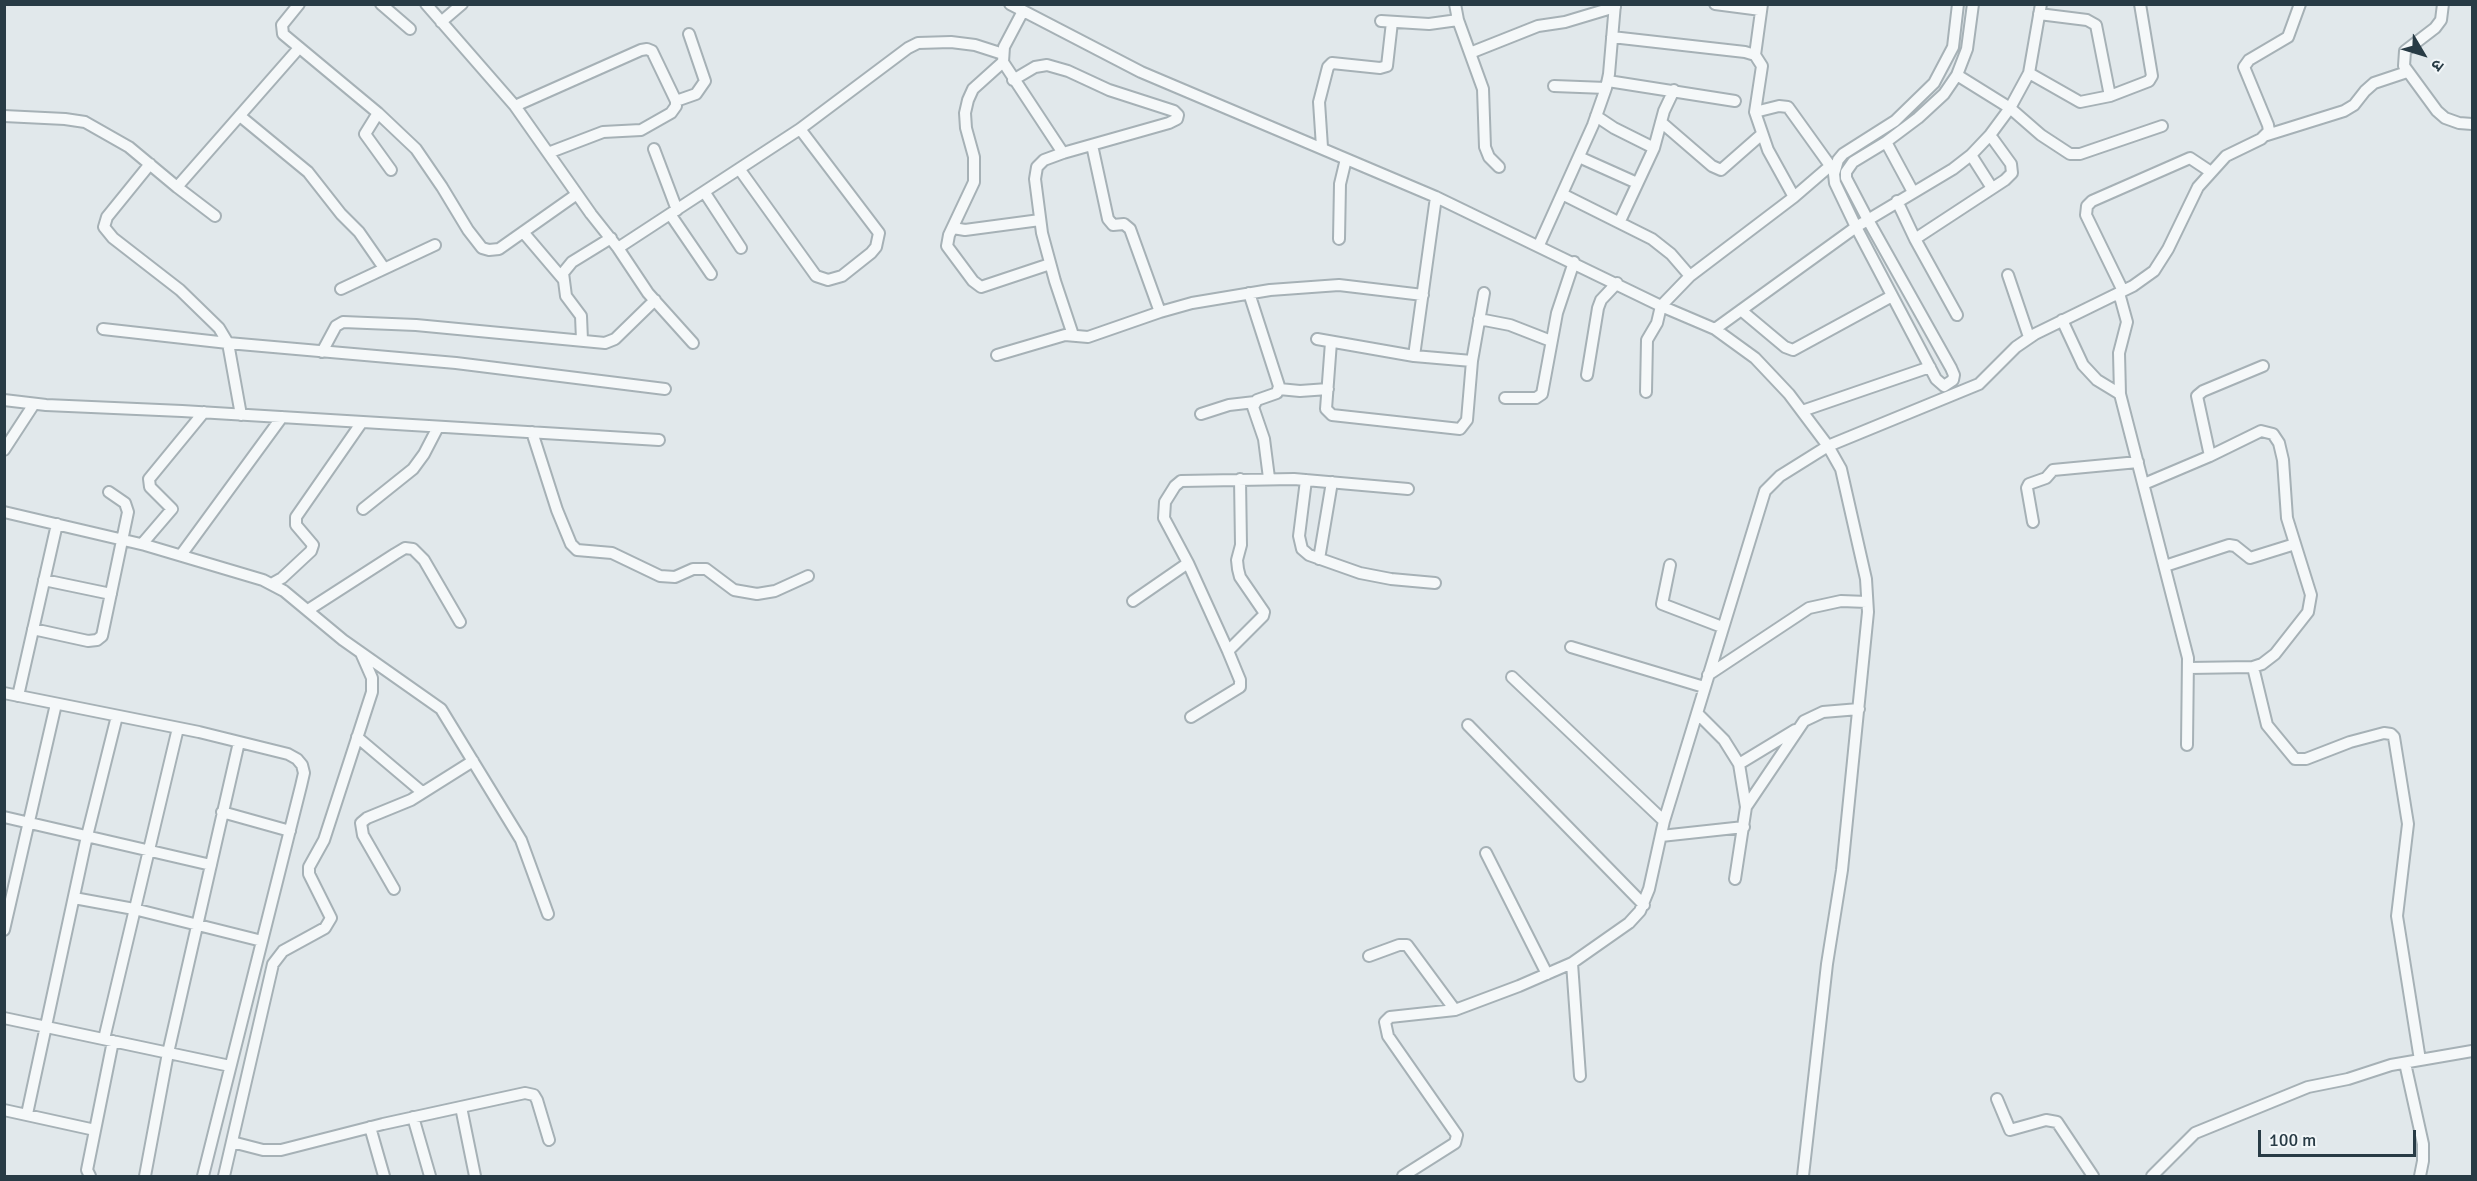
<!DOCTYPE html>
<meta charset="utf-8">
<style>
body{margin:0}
#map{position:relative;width:2477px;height:1181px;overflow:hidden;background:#e1e8eb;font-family:Signika,"Noto Sans Devanagari",sans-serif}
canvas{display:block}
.frame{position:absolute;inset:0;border:6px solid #283b45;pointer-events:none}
.north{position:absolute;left:2393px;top:24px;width:60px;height:60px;-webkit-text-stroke:4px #f1f6f8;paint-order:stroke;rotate:128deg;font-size:16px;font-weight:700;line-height:24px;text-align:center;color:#283b45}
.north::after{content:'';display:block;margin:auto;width:21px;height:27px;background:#283b45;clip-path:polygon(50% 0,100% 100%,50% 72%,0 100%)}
.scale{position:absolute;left:2258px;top:1130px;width:158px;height:27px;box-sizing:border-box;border:3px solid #283b45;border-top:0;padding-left:8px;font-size:18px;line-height:21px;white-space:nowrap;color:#283b45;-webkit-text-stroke:4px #f1f6f8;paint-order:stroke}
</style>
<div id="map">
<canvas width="2477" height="1181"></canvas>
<div class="frame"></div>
<div class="north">उ</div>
<div class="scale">100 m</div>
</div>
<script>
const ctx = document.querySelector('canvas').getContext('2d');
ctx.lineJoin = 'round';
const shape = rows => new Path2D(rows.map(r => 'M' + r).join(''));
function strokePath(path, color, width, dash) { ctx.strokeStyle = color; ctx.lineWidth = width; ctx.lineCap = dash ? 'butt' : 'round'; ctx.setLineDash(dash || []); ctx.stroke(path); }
const minor = shape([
 [299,4,282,25,283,34,378,113,416,149,442,187,468,230,482,248,489,250,499,249,577,194],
 [381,4,410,29],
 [426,4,515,106,591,214,618,248,648,293,693,343],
 [1010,4,1141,72,1436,197,1661,306,1715,329,1755,358,1789,394,1828,446,1841,469,1866,579,1868,612,1842,870,1827,964,1803,1176],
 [1455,4,1458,20,1483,89,1485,147,1489,157,1499,167],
 [1715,4,1761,10],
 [1958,4,1953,47,1934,83,1895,121,1843,154,1838,160,1834,174,1835,183,1856,227,1936,379,1944,386,1953,380,1954,375,1951,368,1868,220,1846,178,1846,172,1853,162,1886,142,1918,118,1944,94,1957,75,1967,49,1973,4],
 [2443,4,2441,20,2435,28,2405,51,2404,66,2437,111,2445,118,2459,123,2472,124],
 [1023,11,1004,47,1003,62,1063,153],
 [2039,14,2087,20,2096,25,2110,96],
 [1381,21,1429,24,1458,20],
 [441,22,462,4],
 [1612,37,1745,52,1755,55,1762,66,1755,112,1768,150,1794,197],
 [1470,53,1538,26,1565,22,1615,7],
 [1755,55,1762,4],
 [1003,62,973,89,968,100,965,113,966,128,974,157,974,182,949,235,947,246,973,281,981,287,1050,264],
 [2029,73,2080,102,2110,96,2149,81,2152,76,2140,4],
 [1957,75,2010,108,2041,135,2070,154,2080,154,2162,126],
 [1013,80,1035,67,1047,65,1068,71,1109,90,1174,111,1178,115,1177,119,1169,123,1063,153,1044,160,1037,167,1035,179,1042,233,1055,281,1073,335],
 [1608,81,1735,101],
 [1554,86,1606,88],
 [676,101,696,94,705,81,689,34],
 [515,106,641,50,647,49,652,51,676,101,676,106,671,113,641,130,603,132,548,153],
 [1755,112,1779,106,1788,107,1834,171],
 [378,113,365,134,391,170],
 [4,116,65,119,85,122,129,147,177,187,299,48],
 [240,116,308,172,341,214,359,232,384,268],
 [1596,116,1614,128,1654,148],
 [1661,122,1712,166,1721,170,1762,134],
 [2267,135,2344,111,2354,105,2365,91,2374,83,2407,72],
 [1886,142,1913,192],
 [1092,145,1108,219,1113,225,1124,224,1130,229,1160,312],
 [1322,147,1319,102,1328,67,1332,63,1380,68,1387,66,1392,22],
 [654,149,677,210],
 [1971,155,1992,188],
 [1579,157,1637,183],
 [150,164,107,217,104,227,113,238,180,290,219,328,228,343,241,415],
 [740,170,816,276,828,280,842,276,871,253,876,247,879,233,800,129],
 [177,187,215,216],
 [705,193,741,248],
 [1562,194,1652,239,1671,254,1690,276],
 [1897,201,1915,239,1957,315],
 [670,214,711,274],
 [1620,221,1654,148,1664,111,1674,90],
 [953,228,965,230,1040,220],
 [523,232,563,279],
 [1339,239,1340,184,1346,159],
 [1915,239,2005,180,2012,173,2011,164,1990,135],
 [1539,245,1593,125,1606,88,1609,74,1615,4],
 [618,248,800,129,908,48,918,43,951,42,975,45,1003,54],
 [2008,275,2029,337],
 [341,289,435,245],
 [2123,291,2086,215,2087,206,2092,201,2190,158,2211,172],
 [1249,293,1279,386,1277,393,1257,400,1253,407,1264,439,1269,478],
 [2119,293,2127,322,2119,353,2120,394,2188,658,2187,745],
 [1742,311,1785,347,1793,350,1892,296],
 [1479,319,1510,325,1551,341],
 [2062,320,2083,365,2097,380,2120,394],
 [103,329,228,343,456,363,665,389],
 [1715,329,1856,227,1953,169,1971,155,1990,135,2010,108,2029,73,2041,4],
 [1317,339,1414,356,1472,361],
 [582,340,581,316,566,296,563,273,572,262,611,238],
 [1331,342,1326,409,1332,415,1460,429,1467,420,1472,361,1484,293],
 [322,352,336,326,343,322,416,325,605,343,615,339,655,300],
 [997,355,1065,335,1088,337,1160,312,1192,303,1270,290,1339,285,1423,295],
 [1414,356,1436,197],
 [1587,375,1598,308,1601,300,1617,283],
 [1279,389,1300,391,1328,389],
 [1646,392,1647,340,1657,323,1661,306,1690,276,1794,197,1830,166],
 [1505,398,1536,398,1542,394,1557,313,1574,262],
 [4,400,46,405,182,411,659,440],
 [1802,411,1930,367],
 [1201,414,1229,405,1255,402],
 [532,432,557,510,571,544,577,550,612,553,660,576,675,577,693,569,706,569,734,590,757,594,775,591,808,576],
 [4,450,34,404],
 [2210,456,2197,396,2203,391,2263,366],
 [1306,480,1299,536,1302,549,1309,555,1360,573,1391,579,1435,583],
 [2144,484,2210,456,2261,431,2273,434,2279,443,2283,460,2287,518,2311,595,2308,612,2275,654,2262,664,2253,667,2189,668],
 [363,509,413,469,424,454,438,427],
 [4,512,145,545,263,580,284,591,343,640,441,709,521,840,548,914],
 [2033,522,2027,488,2029,484,2046,478,2053,470,2138,462],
 [142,544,172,509,150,487,149,479,204,412],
 [181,555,282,417],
 [1319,559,1332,482],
 [1188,563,1228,651,1263,616,1264,612,1240,577,1238,569,1237,560,1241,545,1240,479],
 [1670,565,1662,604,1722,627],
 [2165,566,2229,545,2235,546,2250,558,2295,544],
 [44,580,111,594],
 [273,583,282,578,311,551,313,545,296,525,296,517,362,422],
 [1133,601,1188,563,1164,518,1165,502,1175,486,1181,481,1294,479,1408,489],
 [308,610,395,554,405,548,413,549,424,560,460,622],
 [33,629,88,641,97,640,102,636,128,512,125,503,109,492],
 [1571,647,1704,687],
 [2253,667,2267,725,2295,759,2306,759,2350,742,2384,733,2391,734,2394,737,2408,824,2397,916,2420,1060],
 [1708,675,1809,608,1841,601,1867,602],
 [1512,677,1664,821],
 [4,693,199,732,288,754,297,759,302,765,304,773,301,786,203,1176],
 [18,696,57,524],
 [1697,713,1724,740,1739,764,1746,807,1735,879],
 [1191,717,1240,687,1240,680,1228,651],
 [1468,725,1644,905],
 [357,737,422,792],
 [1739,764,1795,730],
 [1746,807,1804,721,1823,712,1859,709],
 [222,812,290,831],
 [4,817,211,865],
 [1661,836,1744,827],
 [1486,853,1547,974],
 [394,889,363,835,361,823,367,818,411,800,473,761],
 [74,898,134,909,262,941],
 [4,930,56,704],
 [1369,956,1399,945,1407,945,1455,1010],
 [1572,963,1580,1076],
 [4,1018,230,1066],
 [104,1039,178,728],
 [2405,1063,2423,1144,2423,1161,2420,1176],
 [1997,1099,2010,1130,2046,1120,2057,1122,2093,1176],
 [461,1107,475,1176],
 [4,1110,95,1130],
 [27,1114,87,836,117,716],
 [413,1117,430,1176],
 [370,1127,384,1176],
 [232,1142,263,1150,281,1150,383,1124,525,1093,534,1095,537,1100,549,1140],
 [90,1176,87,1170,113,1041],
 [145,1176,168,1053,239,742],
 [224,1176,273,964,283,951,325,928,331,918,309,874,309,867,324,840,372,692,372,678,361,653],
 [1403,1176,1455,1143,1457,1135,1388,1036,1385,1022,1390,1017,1455,1010,1519,986,1572,963,1629,923,1640,911,1649,889,1664,821,1765,491,1780,476,1828,446,1979,384,2016,347,2035,334,2133,286,2154,271,2168,249,2198,187,2226,156,2261,139,2269,131,2268,125,2244,67,2249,60,2288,37,2300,4],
 [2152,1176,2195,1133,2308,1087,2348,1079,2391,1065,2472,1051]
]);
strokePath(minor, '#a6b1b6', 14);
strokePath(minor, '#f5f8f9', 10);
</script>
